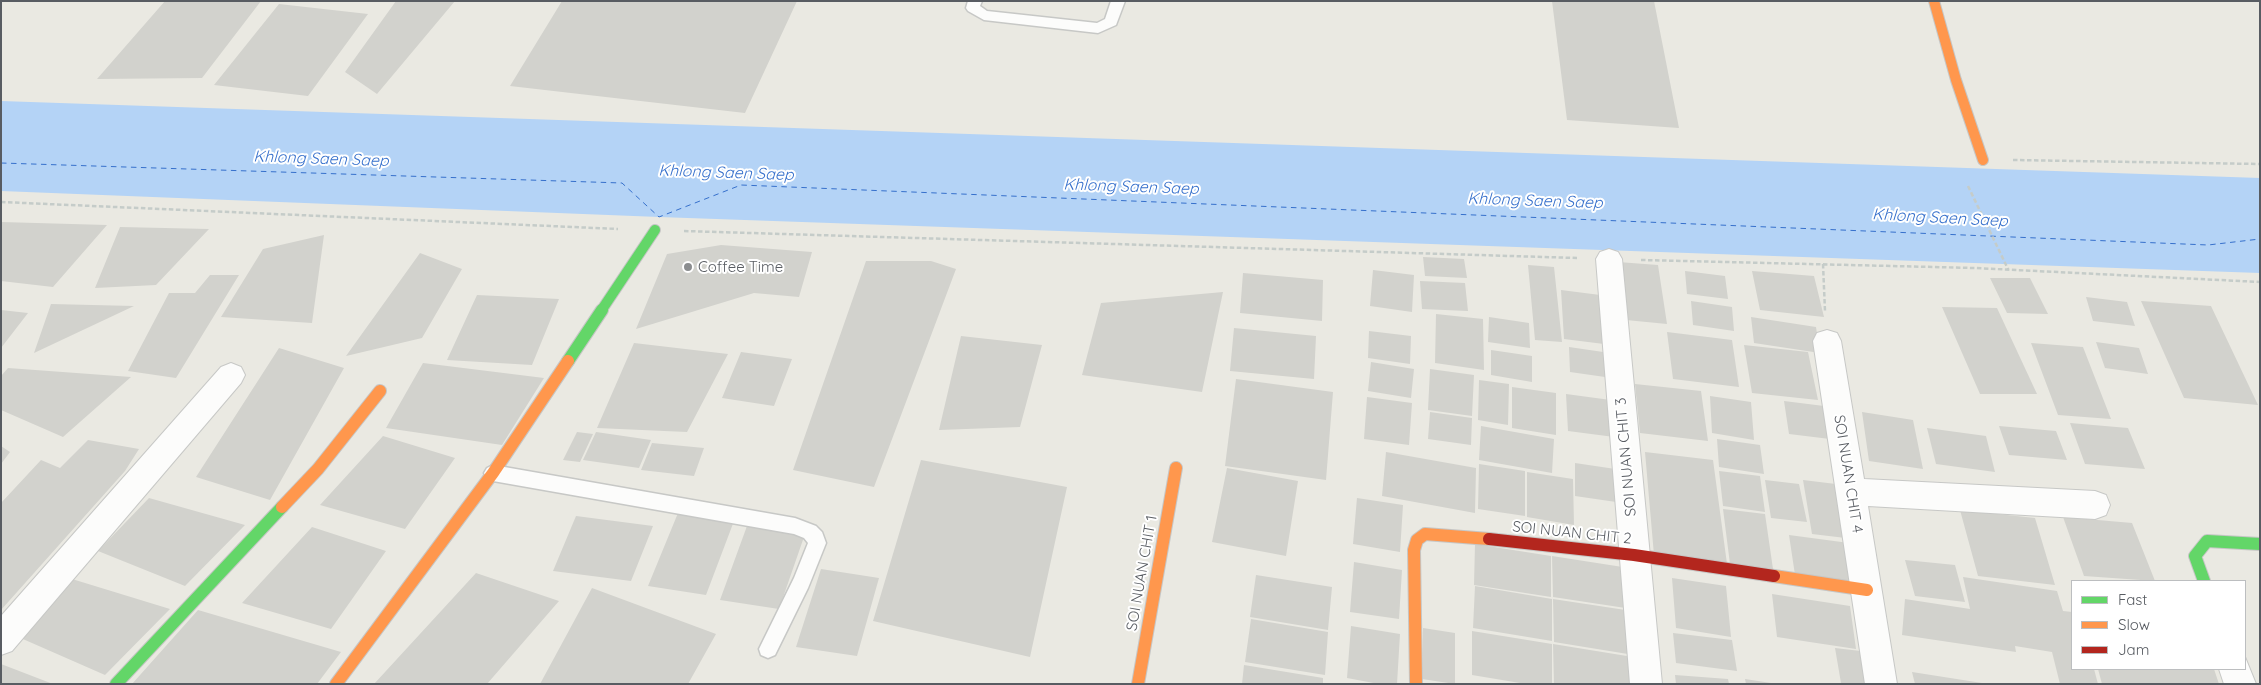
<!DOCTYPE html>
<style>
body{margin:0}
#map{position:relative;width:2261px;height:685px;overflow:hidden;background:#eae9e2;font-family:Quicksand,sans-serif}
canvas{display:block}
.frame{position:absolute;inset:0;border:2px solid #585c62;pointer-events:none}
.legend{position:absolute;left:2071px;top:580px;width:175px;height:90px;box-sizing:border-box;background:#fff;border:1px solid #bcbec0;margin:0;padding:6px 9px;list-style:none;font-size:15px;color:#585c62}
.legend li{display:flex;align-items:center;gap:10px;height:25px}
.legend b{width:25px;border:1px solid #bcbec0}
</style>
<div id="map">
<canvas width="2261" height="685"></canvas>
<div class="frame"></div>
<ul class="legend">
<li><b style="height:6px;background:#63d668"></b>Fast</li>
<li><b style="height:6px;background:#ff974d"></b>Slow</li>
<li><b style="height:6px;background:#b3261e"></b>Jam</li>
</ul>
</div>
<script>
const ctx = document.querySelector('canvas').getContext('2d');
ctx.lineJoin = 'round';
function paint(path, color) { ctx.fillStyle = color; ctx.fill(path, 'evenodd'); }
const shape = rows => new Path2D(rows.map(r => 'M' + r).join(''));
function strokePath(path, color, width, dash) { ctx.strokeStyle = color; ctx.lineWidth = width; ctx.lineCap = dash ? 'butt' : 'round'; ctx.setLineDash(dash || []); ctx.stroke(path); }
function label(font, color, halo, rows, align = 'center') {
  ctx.font = font + ' Quicksand,sans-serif'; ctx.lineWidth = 4; ctx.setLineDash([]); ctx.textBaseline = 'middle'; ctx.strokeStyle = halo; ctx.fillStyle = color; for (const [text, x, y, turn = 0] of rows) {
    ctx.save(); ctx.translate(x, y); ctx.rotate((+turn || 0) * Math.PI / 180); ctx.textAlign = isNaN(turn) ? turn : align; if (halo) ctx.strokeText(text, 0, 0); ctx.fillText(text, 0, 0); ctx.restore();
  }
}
paint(shape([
 [1,101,2260,178,2260,273,659,217,1,191]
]), '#b4d3f6');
strokePath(shape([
 [1,163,622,183,659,217,741,185,2208,245,2260,239]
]), '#3670cc', 1, [5.5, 4.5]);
paint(shape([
 [165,1,261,1,202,78,97,79],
 [396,1,455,1,377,94,345,72],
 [562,1,797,1,745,113,510,86],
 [1552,1,1654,1,1679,128,1567,120],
 [279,4,368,14,308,96,214,85],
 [1,222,107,225,53,287,1,281],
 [120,227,209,229,156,285,95,288],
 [324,235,312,323,221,317,263,249],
 [721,245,812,252,799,297,754,293,636,329,667,254],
 [420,253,462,269,422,338,346,356],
 [1423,257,1464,259,1467,278,1425,276],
 [866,261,931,261,956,269,874,487,793,470],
 [1618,262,1658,265,1667,324,1626,320],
 [1528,265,1554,267,1562,342,1535,340],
 [1373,270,1414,275,1412,312,1370,306],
 [1685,271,1725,276,1728,299,1687,294],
 [1752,271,1814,276,1824,317,1760,310],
 [1243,273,1323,280,1322,321,1240,313],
 [210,275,239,275,176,378,128,371,169,293,195,293],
 [1990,278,2030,278,2048,314,2007,313],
 [1420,281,1465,283,1468,311,1422,309],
 [1561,290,1608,296,1612,345,1564,339],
 [1223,292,1202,392,1082,375,1101,303],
 [477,295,559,299,532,365,447,360],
 [2086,297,2127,302,2135,326,2093,321],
 [1691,301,1732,307,1734,331,1693,325],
 [2141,301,2211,306,2258,405,2184,398],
 [51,304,134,306,34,353],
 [1942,307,1997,308,2037,394,1980,394],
 [1,310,28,313,1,348],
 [1436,314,1483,319,1484,370,1435,363],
 [1489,317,1529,323,1530,348,1488,342],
 [1751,317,1816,327,1820,353,1754,343],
 [1234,328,1316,336,1314,379,1230,371],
 [1369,331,1411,336,1410,364,1368,358],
 [1667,332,1732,340,1739,387,1673,379],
 [961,336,1042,345,1020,427,939,430],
 [2096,342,2139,348,2148,374,2105,368],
 [634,343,728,354,687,432,597,428],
 [2031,343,2083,347,2111,419,2058,415],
 [1744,345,1808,352,1818,400,1752,393],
 [1569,347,1610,353,1612,378,1570,372],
 [279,348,344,368,270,500,196,477],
 [1491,350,1532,356,1532,382,1491,375],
 [741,352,792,359,774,406,722,398],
 [1371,362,1414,369,1411,398,1368,391],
 [423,363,544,378,502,445,386,428],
 [8,368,131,377,63,437,1,410,1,376],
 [1430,369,1474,375,1472,416,1428,410],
 [1236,379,1333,392,1326,480,1225,466],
 [1479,380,1509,384,1508,425,1478,420],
 [1635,384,1701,391,1708,441,1640,433],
 [1512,387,1556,393,1556,435,1512,428],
 [1566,394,1618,401,1622,438,1568,431],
 [1710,396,1751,402,1754,440,1712,433],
 [1367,397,1412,403,1409,445,1364,439],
 [1784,401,1824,406,1830,439,1789,434],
 [1430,412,1472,418,1471,445,1428,439],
 [1862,412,1913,420,1923,469,1869,461],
 [2070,423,2128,428,2145,469,2085,464],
 [1481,426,1554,439,1552,473,1479,460],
 [1999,426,2056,431,2067,460,2009,455],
 [1927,428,1986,436,1995,472,1936,464],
 [577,432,593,434,580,462,563,460],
 [596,432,651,440,639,468,583,460],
 [383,436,455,458,405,529,320,505],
 [1717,439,1760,445,1764,474,1719,467],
 [88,440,139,449,125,471,1,610,1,503,41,460,60,468],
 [652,443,704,448,694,476,641,470],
 [1,446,10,452,1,464],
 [1386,452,1476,468,1475,513,1382,496],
 [1645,452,1713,460,1727,564,1654,555],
 [921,460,1067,487,1030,657,873,621],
 [1575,463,1622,470,1623,503,1575,496],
 [1479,464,1525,471,1525,516,1478,509],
 [1227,468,1298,481,1286,556,1212,542],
 [1719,471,1760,476,1765,512,1723,506],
 [1527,472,1573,479,1574,525,1527,517],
 [1765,480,1799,484,1807,522,1771,518],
 [1803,480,1844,485,1854,539,1812,534],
 [149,498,245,525,185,586,98,551],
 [1357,498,1403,505,1400,552,1353,544],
 [1723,509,1765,514,1773,569,1730,564],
 [1960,510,2035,518,2055,585,1978,576],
 [678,513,734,521,706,595,648,586],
 [576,516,653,526,631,581,553,571],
 [2063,517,2132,523,2155,581,2084,576],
 [747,526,805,534,779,609,720,600],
 [312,527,386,551,331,629,242,603],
 [1789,535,1849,543,1857,583,1795,575],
 [1475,544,1551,556,1551,597,1474,585],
 [1552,556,1629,568,1632,609,1553,597],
 [1905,560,1955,565,1965,602,1915,596],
 [1354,562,1402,570,1399,619,1350,612],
 [821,569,879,578,857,656,796,647],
 [476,573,559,601,487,684,374,684],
 [1256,575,1332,587,1328,630,1250,617],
 [1963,577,2057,591,2063,611,2072,612,2072,669,2094,669,2098,684,2060,684,2052,652,2015,646,2016,652,1902,635,1905,599,1970,609],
 [1672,578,1726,586,1731,637,1676,628],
 [72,579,170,609,105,675,16,636],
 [1475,586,1552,599,1552,641,1473,628],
 [592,588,716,634,688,684,540,684],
 [1772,594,1850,606,1856,649,1777,637],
 [1553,599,1632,611,1634,655,1554,642],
 [198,610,341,652,317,684,132,684],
 [1251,619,1328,632,1325,675,1245,662],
 [1351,626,1400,634,1397,684,1379,684,1347,678],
 [1423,628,1455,633,1455,684,1422,679],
 [1472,631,1552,644,1552,684,1526,684,1472,675],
 [1673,633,1732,640,1737,671,1676,663],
 [1553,644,1633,657,1635,684,1554,684],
 [1835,648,1869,652,1875,684,1841,683],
 [1,664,53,684,1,684],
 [1244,665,1323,678,1323,684,1242,684],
 [2098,669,2214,669,2219,684,2102,684],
 [1912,672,1982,683,1982,684,1915,684],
 [1675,675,1728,679,1729,684,1676,684],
 [1745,679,1771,683,1771,684,1746,684]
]), '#d2d2cd');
const lane = shape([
 [968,1,982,1,980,6,987,11,1097,23,1105,19,1111,1,1125,1,1116,25,1098,33,984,20,968,11,966,8,968,1],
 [493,465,795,518,816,526,822,532,826,543,808,588,775,655,768,658,761,655,759,649,794,578,808,543,804,538,794,534,493,481,487,478,484,473,487,468,493,465]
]);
const street = shape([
 [1609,249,1618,252,1622,259,1662,684,1630,684,1596,259,1600,252,1609,249],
 [1827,330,1837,333,1841,341,1864,479,2095,491,2106,495,2110,505,2106,515,2095,519,1868,506,1897,684,1865,684,1813,341,1817,333,1827,330],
 [231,363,241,367,245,375,241,383,12,651,1,655,1,616,221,367,231,363],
 [2245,657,2256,684,2224,684,2219,669,2245,669,2245,657]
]);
const fastFar1 = shape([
 [601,311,655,230]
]);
const fast = shape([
 [568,361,602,310],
 [2204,581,2195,556,2207,541,2260,544],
 [116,684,282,507]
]);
const slowFar1 = shape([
 [1934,1,1956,80,1983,160]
]);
const slow = shape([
 [282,507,318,469,380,391],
 [1774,576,1867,590],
 [336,684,493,473,568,361],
 [1138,684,1176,468],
 [1416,684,1414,550,1417,540,1425,534,1489,539]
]);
const jam = shape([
 [1489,539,1634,555,1774,576]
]);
strokePath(lane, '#c7c8c6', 3);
strokePath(street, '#c7c8c6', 2);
strokePath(fastFar1, '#c6c6c5', 12);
strokePath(fast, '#c6c6c5', 14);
strokePath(slowFar1, '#c6c6c5', 12);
strokePath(slow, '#c6c6c5', 14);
strokePath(jam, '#c6c6c5', 14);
strokePath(shape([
 [2013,160,2260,164],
 [1968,186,2008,269],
 [1,202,618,229],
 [684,231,1577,258],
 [1641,260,1975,268,2260,282],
 [1823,264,1825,311]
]), '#c5ccc9', 2.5, [4.5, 2.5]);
paint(lane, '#fcfcfb');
paint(street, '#fcfcfb');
strokePath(fastFar1, '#63d668', 10);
strokePath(fast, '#63d668', 12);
strokePath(slowFar1, '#ff974d', 10);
strokePath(slow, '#ff974d', 12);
strokePath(jam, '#b3261e', 12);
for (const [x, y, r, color] of [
 [688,267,5,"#8b8d8f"]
]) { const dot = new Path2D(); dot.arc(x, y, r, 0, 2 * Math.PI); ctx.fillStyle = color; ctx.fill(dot); strokePath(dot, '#fff', 2); }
label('15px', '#585c62', '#fff', [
 ["Coffee Time",698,267]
], 'left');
label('15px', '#585c62', '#fff', [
 ["SOI NUAN CHIT 3",1626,457,-95],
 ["SOI NUAN CHIT 4",1848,474,81],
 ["SOI NUAN CHIT 2",1572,533,6],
 ["SOI NUAN CHIT 1",1142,573,-80]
]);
label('italic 16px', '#3670cc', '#fff', [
 ["Khlong Saen Saep",321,159,2],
 ["Khlong Saen Saep",726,173,2],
 ["Khlong Saen Saep",1131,187,2],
 ["Khlong Saen Saep",1535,201,2],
 ["Khlong Saen Saep",1940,218,3]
]);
</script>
